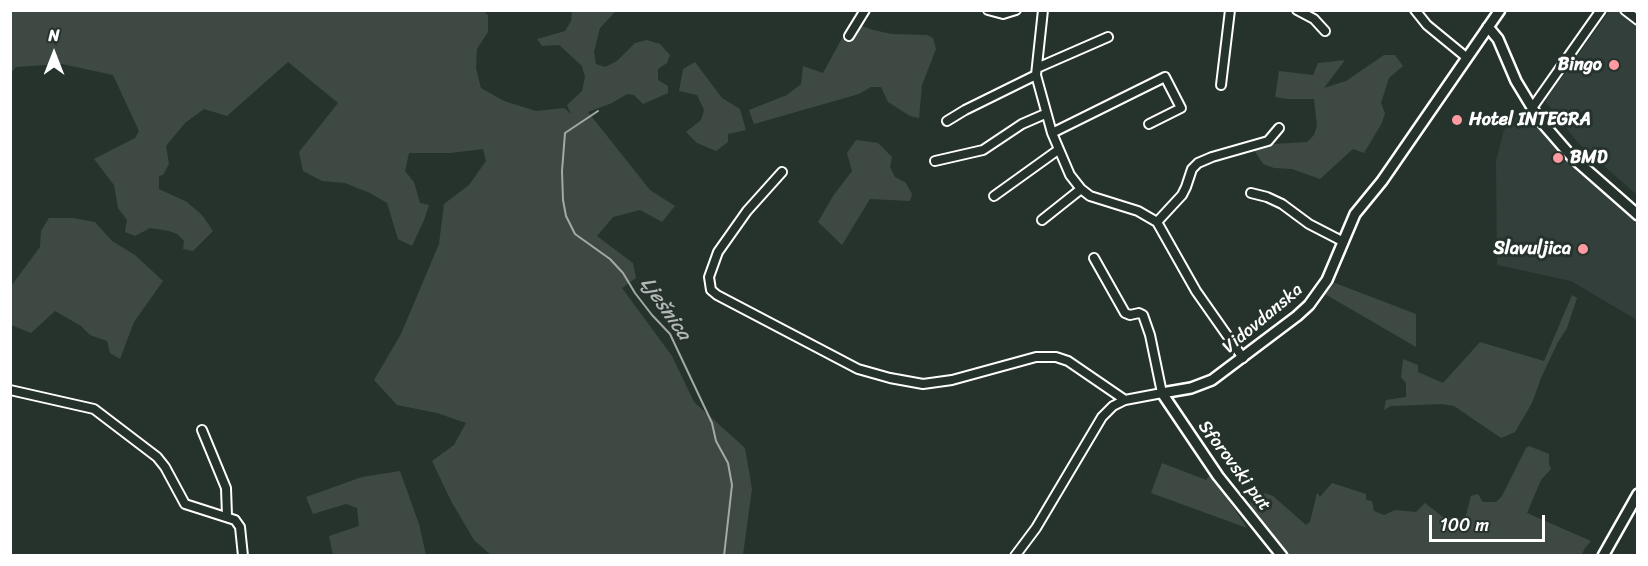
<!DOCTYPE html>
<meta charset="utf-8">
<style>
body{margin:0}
#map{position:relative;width:1648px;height:566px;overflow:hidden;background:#26332d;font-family:Sriracha,sans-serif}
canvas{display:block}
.frame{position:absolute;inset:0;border:12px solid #fff;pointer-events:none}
.north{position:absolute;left:24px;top:24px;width:60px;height:60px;-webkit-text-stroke:4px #26332d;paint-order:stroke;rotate:0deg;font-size:16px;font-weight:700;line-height:24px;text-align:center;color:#fff}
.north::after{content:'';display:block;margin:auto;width:21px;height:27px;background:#fff;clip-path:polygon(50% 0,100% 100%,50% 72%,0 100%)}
.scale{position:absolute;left:1429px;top:515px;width:116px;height:27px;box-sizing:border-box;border:3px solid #fff;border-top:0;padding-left:8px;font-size:18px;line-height:21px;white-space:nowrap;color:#fff;-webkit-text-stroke:4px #26332d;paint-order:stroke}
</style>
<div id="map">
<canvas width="1648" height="566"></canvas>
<div class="frame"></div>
<div class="north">N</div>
<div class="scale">100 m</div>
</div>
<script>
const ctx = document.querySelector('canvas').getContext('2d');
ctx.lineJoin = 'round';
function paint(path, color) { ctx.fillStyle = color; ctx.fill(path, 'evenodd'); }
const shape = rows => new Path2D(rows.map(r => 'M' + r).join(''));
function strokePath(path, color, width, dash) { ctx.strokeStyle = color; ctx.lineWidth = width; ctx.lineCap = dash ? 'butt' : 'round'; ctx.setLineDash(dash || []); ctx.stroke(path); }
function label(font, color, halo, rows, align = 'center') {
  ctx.font = font + ' Sriracha,sans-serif'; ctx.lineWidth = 6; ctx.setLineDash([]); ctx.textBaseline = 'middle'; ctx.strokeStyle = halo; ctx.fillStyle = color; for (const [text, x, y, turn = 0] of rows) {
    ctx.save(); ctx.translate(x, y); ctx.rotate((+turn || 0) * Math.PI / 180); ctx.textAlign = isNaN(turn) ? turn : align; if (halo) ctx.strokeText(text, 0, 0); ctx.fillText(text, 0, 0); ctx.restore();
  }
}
paint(shape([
 [1610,10,1617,11,1637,26,1637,195,1578,143,1545,101],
 [1525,107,1544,134,1566,159,1637,221,1637,320,1571,281,1497,265,1496,161,1504,130]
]), '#333f3a');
paint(shape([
 [11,10,484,11,488,15,488,32,477,49,476,68,481,88,504,101,536,111,564,108,571,114,567,105,582,91,585,77,582,66,559,45,542,46,537,39,565,31,571,21,572,11,616,11,600,28,594,52,596,64,605,67,617,61,635,43,647,40,660,44,670,55,667,63,658,69,658,80,668,86,668,93,643,104,634,95,627,94,612,103,588,112,650,190,675,206,662,222,640,210,613,217,597,236,633,263,636,278,622,288,672,356,694,402,745,448,752,489,743,555,491,555,474,540,451,501,432,461,454,445,466,423,437,413,397,405,374,380,401,334,439,244,444,204,469,185,486,161,483,149,450,153,409,153,405,171,414,182,420,203,429,205,424,220,412,246,398,239,387,203,370,193,345,183,322,181,303,171,299,152,338,103,288,62,227,116,204,109,185,123,166,146,169,164,163,175,159,176,159,189,187,202,202,215,213,231,193,251,183,249,184,241,177,234,169,231,150,228,135,236,125,232,127,220,118,208,114,185,94,159,135,138,139,131,113,75,62,64,16,67,11,73],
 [853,23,873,30,892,34,927,35,933,38,936,49,922,85,919,118,910,116,888,102,881,87,871,87,859,94,754,124,749,110,787,95,801,84,803,66,823,73,841,40],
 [1384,55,1395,55,1403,66,1389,78,1381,103,1385,113,1382,123,1364,153,1353,149,1320,179,1292,169,1274,168,1263,164,1254,150,1274,144,1307,142,1314,135,1317,126,1314,99,1288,99,1275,97,1279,71,1313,75,1318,63,1345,60,1324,88,1346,81],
 [695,62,722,98,740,109,746,130,728,134,728,142,716,151,697,143,686,132,701,120,704,110,697,95,679,91,683,69],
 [856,140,878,143,892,157,890,167,895,177,906,183,912,194,910,201,870,199,842,245,818,222,833,196,852,171,847,153],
 [49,218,73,218,95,222,112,241,135,255,163,281,134,322,120,359,110,353,107,341,90,335,81,326,55,311,31,333,11,325,11,286,40,247,41,231],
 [1335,283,1416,314,1416,347,1325,294],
 [1572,295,1577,298,1567,328,1558,342,1541,378,1532,403,1515,432,1501,438,1454,406,1442,404,1391,406,1384,410,1386,400,1406,397,1406,383,1401,377,1403,359,1418,365,1418,372,1443,383,1480,342,1544,361],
 [1529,446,1549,454,1549,464,1551,469,1541,480,1527,513,1591,541,1585,548,1581,556,1286,555,1250,507,1251,497,1265,493,1273,496,1306,525,1310,522,1317,493,1320,497,1332,483,1366,494,1366,500,1372,501,1374,511,1384,515,1395,510,1416,512,1425,503,1443,517,1465,519,1471,496,1478,494,1483,502,1496,502,1502,496,1526,448],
 [1162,463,1206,480,1211,474,1247,528,1151,493],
 [400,471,419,524,426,555,333,555,329,536,359,526,357,508,346,504,313,514,306,497,362,477]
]), '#3e4944');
strokePath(shape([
 [598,111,565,133,562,171,563,200,566,216,575,234,610,259,623,273,635,293,652,315,670,334,695,387,712,423,716,441,728,463,732,485,724,556]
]), '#a4a9a7', 2);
const minor = shape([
 [988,10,1003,14,1016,10],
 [1043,10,1036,75,1052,133,1070,175,1081,189,1090,196,1138,211,1157,222,1196,291,1243,358],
 [1297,10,1314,19,1325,31],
 [1415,10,1427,25,1466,57],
 [1625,10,1638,20],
 [849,36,865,10],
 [1037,68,1108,37],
 [1221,85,1230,10],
 [1532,108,1601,10],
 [947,121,965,110,1036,75],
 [1052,133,1165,77,1181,108,1149,124],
 [935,161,983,150,1022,124,1045,114],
 [782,172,747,211,718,252,709,277,711,290,717,295,858,369,890,378,923,384,952,380,1036,357,1056,357,1068,361,1125,400],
 [1251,193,1267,197,1282,204,1309,224,1342,241],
 [994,196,1058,150],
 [1042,220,1081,189],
 [1157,222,1182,195,1186,187,1192,169,1198,163,1212,157,1268,141,1279,128],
 [10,390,94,409,157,457,165,467,185,504,235,520,240,527,243,556],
 [202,430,226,488,227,516],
 [1015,556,1036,528,1102,417,1113,406,1125,400,1162,393,1150,335,1143,315,1139,313,1130,315,1125,313,1094,258]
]);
const tertiary = shape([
 [1488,27,1498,39,1516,81,1539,119,1572,157,1638,215],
 [1282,556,1218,476,1162,393,1191,388,1212,380,1297,316,1309,305,1327,280,1355,214,1382,181,1500,10],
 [1603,556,1638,494]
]);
strokePath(minor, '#fff', 12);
strokePath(tertiary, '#fff', 14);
strokePath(minor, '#26332d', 8);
strokePath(tertiary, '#26332d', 9);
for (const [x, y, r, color] of [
 [1614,65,6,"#ff9aa2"],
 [1457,120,6,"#ff9aa2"],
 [1558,158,6,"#ff9aa2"],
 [1583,249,6,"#ff9aa2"]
]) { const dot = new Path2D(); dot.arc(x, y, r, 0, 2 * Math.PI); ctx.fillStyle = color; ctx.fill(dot); strokePath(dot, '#26332d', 2); }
label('bold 18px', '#fff', '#26332d', [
 ["Bingo",1602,65],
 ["Hotel INTEGRA",1469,120,"left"],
 ["BMD",1570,158,"left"],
 ["Slavuljica",1571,249]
], 'right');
label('18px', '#fff', '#26332d', [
 ["Vidovdanska",1263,319,-40],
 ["Sforovski put",1234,466,53]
]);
label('italic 20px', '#b3b8b6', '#26332d', [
 ["Lješnica",665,309,55]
]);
</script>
